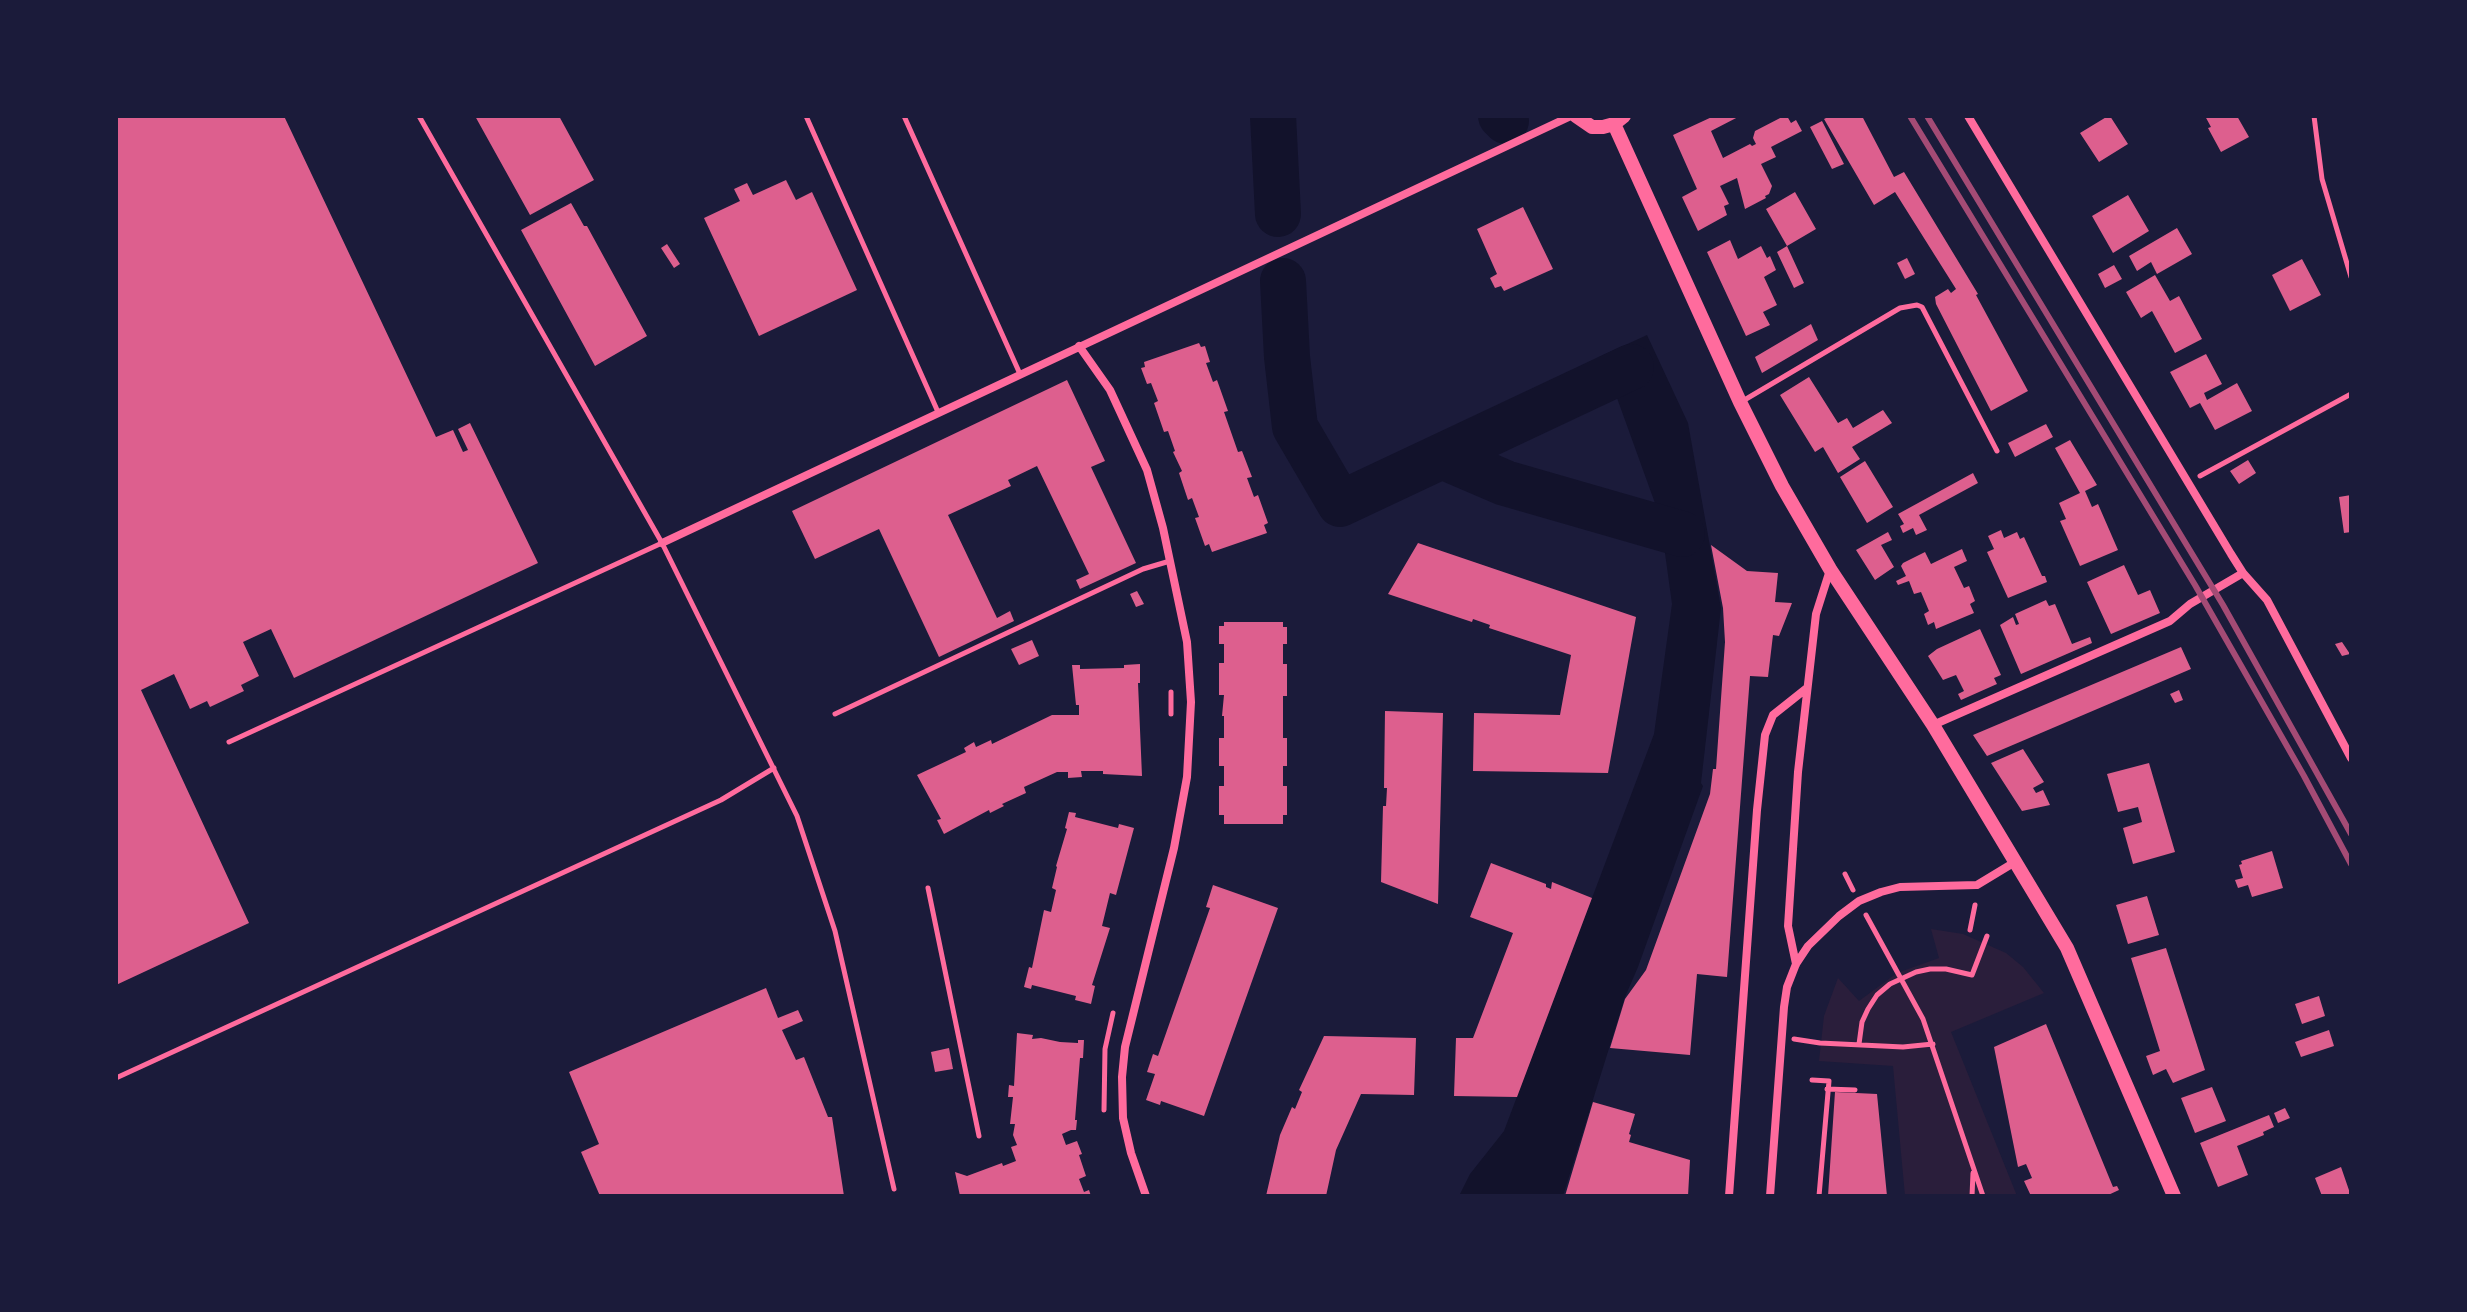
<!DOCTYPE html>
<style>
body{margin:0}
#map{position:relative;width:2467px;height:1312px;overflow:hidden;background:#1b1b3a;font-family:"Golos Text",sans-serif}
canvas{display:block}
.frame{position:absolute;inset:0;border:118px solid #1b1b3a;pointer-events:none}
</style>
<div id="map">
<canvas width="2467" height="1312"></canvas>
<div class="frame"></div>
</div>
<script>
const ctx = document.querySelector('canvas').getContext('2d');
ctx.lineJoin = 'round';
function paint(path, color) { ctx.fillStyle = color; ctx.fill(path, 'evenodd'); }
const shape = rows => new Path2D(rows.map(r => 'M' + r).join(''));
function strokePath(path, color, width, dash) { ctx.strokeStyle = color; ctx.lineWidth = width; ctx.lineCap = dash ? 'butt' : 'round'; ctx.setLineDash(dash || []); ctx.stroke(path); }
paint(shape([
 [1931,929,1963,934,2006,953,2023,967,2044,993,1951,1032,2017,1196,1905,1196,1893,1066,1819,1061,1824,1016,1838,978,1859,1001,1897,973,1939,958]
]), '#2a1e3b');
paint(shape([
 [1647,335,1688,423,1721,608,1701,783,1703,786,1638,967,1625,997,1563,1196,1459,1196,1470,1174,1504,1131,1654,734,1672,604,1660,517,1617,398,1599,357]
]), '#12122b');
strokePath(shape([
 [1273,116,1278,214],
 [1501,116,1506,121],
 [1283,281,1287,357,1295,427,1340,504,1442,456,1505,483,1682,534],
 [1442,456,1631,367]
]), '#12122b', 46);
paint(shape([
 [116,116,284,116,436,437,453,430,463,452,468,450,458,429,470,423,538,563,294,678,271,629,243,642,259,676,241,685,244,691,210,707,207,701,190,709,174,674,141,690,249,923,116,985],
 [475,116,559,116,594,180,530,215],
 [1714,116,1740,116,1711,131,1723,158,1750,144,1752,146,1756,144,1753,138,1755,131,1784,116,1787,116,1791,123,1796,120,1802,131,1771,147,1776,157,1761,164,1772,186,1769,194,1765,196,1766,198,1745,209,1737,178,1720,186,1729,204,1724,206,1727,215,1698,231,1682,197,1697,189,1673,135],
 [1830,116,1862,116,1894,177,1904,172,1978,294,1976,295,2028,391,1991,411,1936,304,1935,297,1948,289,1951,293,1956,289,1895,192,1874,205,1824,119],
 [2108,116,2110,116,2128,144,2099,162,2080,133],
 [2205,116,2237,116,2249,137,2221,152,2208,128,2211,127],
 [1822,121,1844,164,1832,169,1810,127],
 [786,180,796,200,812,192,857,290,759,336,704,218,740,201,734,189,747,183,753,195],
 [1795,192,1816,229,1787,246,1766,209],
 [2128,195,2149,231,2113,253,2092,216],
 [571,203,584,226,587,226,647,336,595,366,521,230],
 [1523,207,1553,269,1504,291,1501,286,1495,288,1490,278,1497,274,1477,229],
 [2177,228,2192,254,2157,274,2151,262,2137,271,2129,256],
 [1730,240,1738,259,1761,246,1767,258,1770,256,1776,270,1764,277,1777,305,1763,312,1770,325,1746,336,1707,252],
 [667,244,680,264,674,268,661,248],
 [1787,246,1804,283,1794,288,1777,252],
 [1907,258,1915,274,1905,279,1897,263],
 [2302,259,2321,295,2290,311,2272,275],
 [2114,265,2122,279,2105,288,2098,274],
 [2155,275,2170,301,2179,296,2202,339,2175,353,2152,311,2141,318,2126,292],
 [1811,324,1818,340,1762,373,1755,357],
 [1199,343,1201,347,1205,346,1210,362,1206,363,1213,382,1217,380,1228,411,1224,412,1238,452,1242,451,1252,477,1247,478,1254,497,1258,495,1268,523,1264,525,1267,533,1212,552,1209,544,1205,546,1195,518,1199,517,1192,498,1188,500,1179,473,1182,471,1173,452,1175,451,1168,431,1164,432,1154,403,1158,401,1151,383,1147,384,1141,368,1145,367,1144,362],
 [2206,354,2222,384,2204,393,2207,400,2237,383,2252,411,2215,430,2200,403,2190,408,2170,372],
 [1809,377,1838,423,1847,418,1853,428,1883,410,1892,423,1852,447,1860,459,1838,473,1823,447,1815,452,1780,395],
 [1067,380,1105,461,1091,467,1136,563,1080,589,1076,580,1089,574,1037,466,1008,480,1011,486,948,515,997,618,1010,611,1014,621,939,657,879,529,815,559,792,511],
 [2046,424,2053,437,2015,457,2008,443],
 [2070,440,2097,485,2085,491,2092,507,2098,504,2118,550,2080,566,2060,521,2066,519,2059,503,2080,493,2055,448],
 [2248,460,2256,473,2239,484,2230,471],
 [1865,461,1893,507,1867,523,1840,477],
 [1973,473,1978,483,1919,515,1927,530,1916,535,1913,528,1903,533,1900,526,1904,524,1898,514],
 [2351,495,2351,532,2344,533,2339,497],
 [2001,530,2004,538,2017,532,2020,539,2024,537,2042,576,2045,576,2047,582,2008,598,1987,552,1994,549,1988,536],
 [1888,532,1892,540,1881,545,1894,567,1875,580,1856,550],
 [1418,543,1636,617,1608,773,1473,771,1474,713,1560,715,1571,655,1489,628,1490,625,1473,619,1472,622,1388,594],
 [1711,545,1747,571,1778,573,1775,602,1792,603,1779,636,1773,635,1768,677,1750,676,1727,977,1697,974,1690,1055,1610,1048,1625,999,1646,970,1710,794,1713,769,1716,769,1725,642,1723,608],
 [1962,549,1967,561,1954,567,1964,588,1969,586,1975,601,1970,604,1974,613,1936,629,1934,622,1928,625,1924,614,1929,611,1921,592,1914,594,1909,581,1898,585,1896,581,1906,576,1901,566,1903,563,1925,552,1931,564],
 [2124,565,2138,595,2150,590,2160,613,2111,634,2087,582],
 [1137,591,1144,604,1136,607,1130,594],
 [2046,600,2049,606,2055,604,2072,644,2090,637,2092,643,2021,674,2000,625,2013,617,2016,625,2019,624,2015,614],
 [1224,622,1283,622,1283,627,1287,627,1287,644,1283,644,1283,664,1287,664,1287,696,1283,696,1283,738,1287,738,1287,766,1283,766,1283,786,1287,786,1287,815,1283,815,1283,824,1224,824,1224,815,1219,815,1219,786,1224,786,1224,766,1219,766,1219,738,1224,738,1224,716,1222,716,1224,695,1219,695,1219,663,1224,663,1224,644,1219,644,1219,626,1224,626],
 [1980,629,2001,675,1994,678,1997,684,1961,700,1958,694,1964,691,1956,675,1943,680,1928,656,1937,649],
 [1032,640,1039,656,1019,665,1011,649],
 [2342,642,2350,654,2342,656,2335,644],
 [2181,647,2191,669,1987,756,1973,735],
 [1140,664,1140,683,1138,683,1142,776,1103,774,1103,771,1081,771,1082,777,1068,778,1068,772,1057,772,1024,787,1026,793,1002,804,1004,806,990,813,989,810,944,834,937,820,941,819,917,775,966,752,964,748,974,742,976,747,991,740,992,744,1052,715,1079,715,1079,705,1076,705,1072,665,1080,665,1080,669,1124,668,1124,665],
 [2179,690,2183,700,2175,703,2170,694],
 [1385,711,1443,713,1438,904,1381,882,1383,806,1386,806,1387,788,1384,788],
 [2023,749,2044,782,2033,788,2036,793,2043,790,2050,805,2022,811,1991,763],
 [2149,763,2175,852,2133,864,2123,828,2142,822,2138,807,2118,812,2107,774],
 [1069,812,1076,813,1075,817,1110,826,1118,828,1119,824,1134,828,1116,895,1110,893,1102,926,1110,928,1092,985,1095,986,1091,1004,1075,1000,1076,996,1032,985,1031,989,1024,987,1029,967,1032,968,1044,910,1051,912,1056,890,1052,888,1057,867,1056,866,1067,829,1065,828],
 [2272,851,2283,888,2252,897,2248,885,2238,888,2235,880,2243,878,2239,865,2242,864,2241,861],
 [1491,863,1546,884,1546,887,1551,889,1552,882,1592,898,1517,1097,1454,1096,1456,1038,1473,1038,1513,933,1470,917],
 [1213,885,1278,908,1204,1116,1161,1101,1160,1105,1146,1100,1155,1074,1147,1072,1153,1054,1158,1056,1210,908,1206,907],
 [2147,896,2159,935,2128,944,2116,905],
 [2166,948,2205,1070,2173,1083,2166,1069,2153,1075,2146,1056,2160,1051,2131,958],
 [766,988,778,1018,798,1010,803,1021,782,1030,796,1060,804,1057,828,1117,832,1117,844,1196,600,1196,581,1152,599,1144,569,1072],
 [2319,996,2325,1016,2302,1024,2295,1004],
 [2046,1024,2113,1187,2117,1186,2119,1190,2106,1196,2031,1196,2024,1181,2032,1178,2026,1164,2018,1167,1994,1047],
 [2329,1030,2334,1046,2301,1057,2295,1042],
 [1017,1033,1033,1035,1032,1039,1041,1038,1060,1042,1078,1043,1078,1040,1084,1040,1083,1058,1080,1058,1075,1120,1077,1120,1076,1130,1071,1130,1062,1134,1066,1145,1077,1141,1082,1154,1079,1155,1086,1176,1079,1179,1084,1192,1089,1190,1091,1196,960,1196,955,1172,967,1176,1002,1163,1003,1166,1016,1161,1011,1147,1017,1145,1013,1135,1015,1124,1010,1124,1013,1097,1008,1097,1009,1085,1014,1086],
 [1324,1036,1416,1038,1414,1095,1361,1094,1336,1150,1326,1196,1266,1196,1280,1135,1292,1107,1295,1109,1302,1092,1299,1090],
 [949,1048,953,1069,935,1072,931,1052],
 [2212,1087,2226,1121,2195,1133,2181,1098],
 [1835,1092,1877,1094,1887,1196,1828,1196],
 [1593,1102,1635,1114,1629,1134,1631,1135,1629,1142,1690,1160,1688,1196,1565,1196],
 [2285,1108,2290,1118,2278,1123,2274,1113],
 [2269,1115,2274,1127,2263,1132,2264,1135,2237,1146,2248,1175,2218,1187,2200,1143],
 [2341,1167,2351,1196,2322,1196,2315,1178]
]), '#dd5f8e');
strokePath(shape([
 [2314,116,2322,179,2351,277],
 [2200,476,2351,394],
 [1171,714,1171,692],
 [1845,874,1853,890],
 [1866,915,1923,1019,1983,1196],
 [1970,930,1975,905],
 [1794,1039,1820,1043,1903,1047,1933,1044],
 [1859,1044,1862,1022,1868,1009,1877,995,1890,984,1916,972,1930,969,1946,969,1972,975,1987,936],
 [1812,1080,1829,1081,1819,1196],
 [1827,1089,1855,1090],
 [1104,1110,1105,1049,1113,1013],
 [1972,1196,1973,1173]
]), '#ff6b9d', 5);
strokePath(shape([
 [419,116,662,543,797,816,835,931,894,1189],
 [806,116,938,412],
 [904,116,1020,374],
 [1741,402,1900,308,1917,305,1922,307,1997,451],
 [835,714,1143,569,1170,561],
 [229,742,662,543],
 [928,888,979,1136],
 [116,1078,721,800,774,768]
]), '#ff6b9d', 5);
strokePath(shape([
 [1968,116,2231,554,2243,573,2267,600,2351,758],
 [1079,346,1110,390,1147,470,1163,528,1187,642,1191,702,1187,777,1174,848,1125,1047,1122,1077,1123,1118,1131,1153,1146,1196],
 [662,543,1571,116],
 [1933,725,2170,621,2190,604,2243,573],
 [1796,964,1788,926,1798,772,1816,614,1830,570],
 [1729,1196,1757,810,1765,735,1773,715,1807,688],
 [1770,1196,1784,1007,1787,987,1796,964,1808,946,1839,916,1859,901,1881,892,1900,887,1977,885,2015,862]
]), '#ff6b9d', 8);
strokePath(shape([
 [1576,116,1592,127,1603,127,1614,124,1624,116],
 [1614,124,1740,402,1782,486,1830,569,1933,725,2067,948,2174,1196]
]), '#ff6b9d', 14);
strokePath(shape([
 [1910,116,2195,585,2304,776,2351,864],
 [1927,116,2223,605,2351,834]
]), '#a44b75', 6);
</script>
